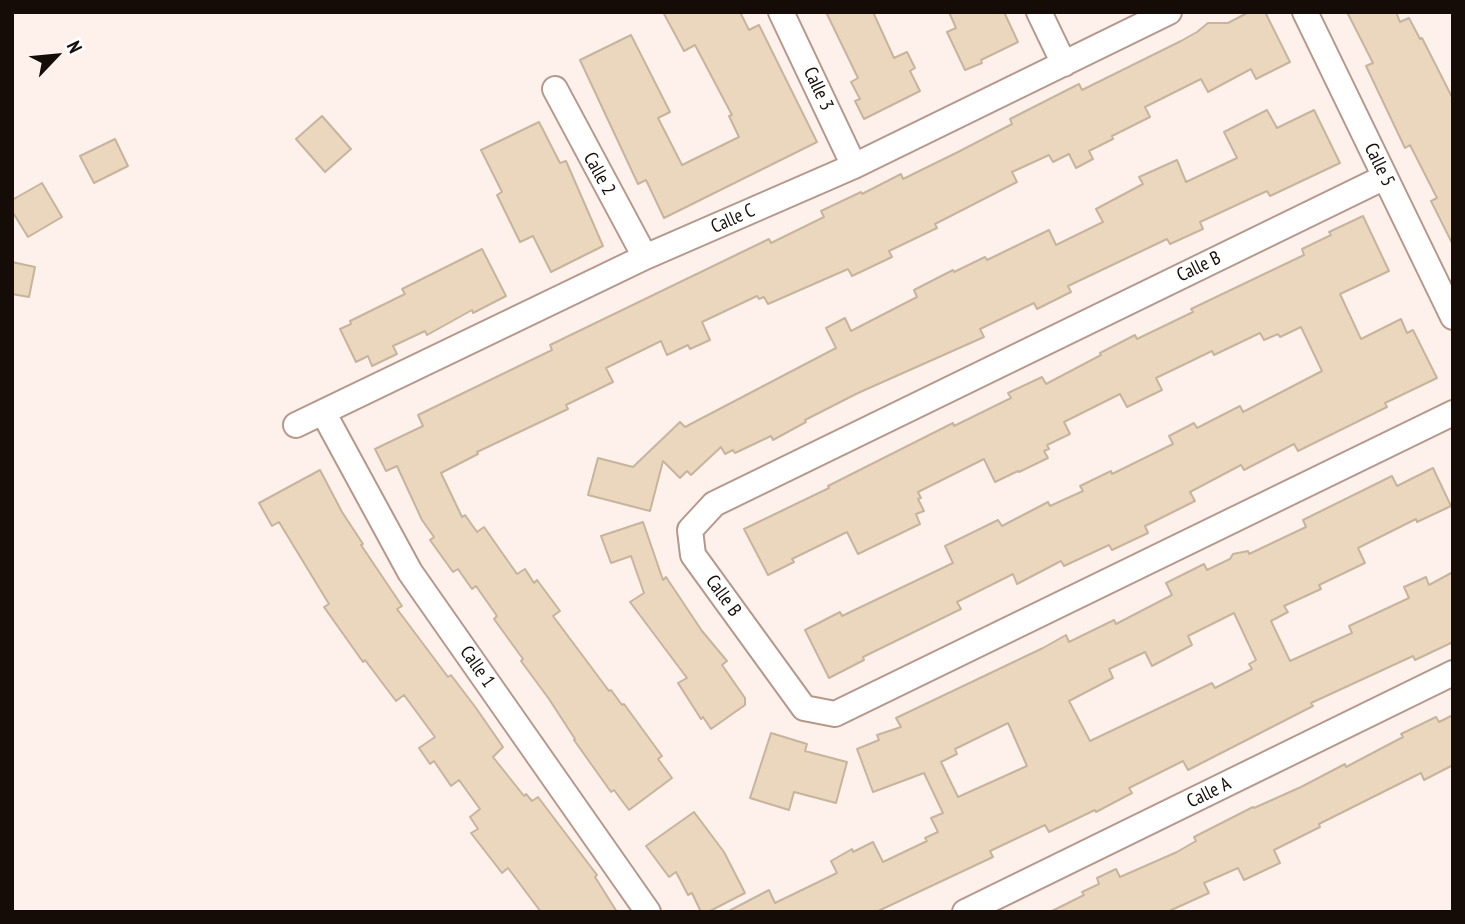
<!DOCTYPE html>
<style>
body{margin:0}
#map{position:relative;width:1465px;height:924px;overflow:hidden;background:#fef1eb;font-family:"PT Sans Narrow",sans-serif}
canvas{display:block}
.frame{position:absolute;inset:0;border:14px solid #160c07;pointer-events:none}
.north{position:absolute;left:21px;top:21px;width:70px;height:70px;-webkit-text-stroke:5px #fff;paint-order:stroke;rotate:64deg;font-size:19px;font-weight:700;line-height:28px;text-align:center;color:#160c07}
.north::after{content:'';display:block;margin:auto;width:24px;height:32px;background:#160c07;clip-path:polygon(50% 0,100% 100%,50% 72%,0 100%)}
</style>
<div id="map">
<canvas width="1465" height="924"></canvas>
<div class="frame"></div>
<div class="north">N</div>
</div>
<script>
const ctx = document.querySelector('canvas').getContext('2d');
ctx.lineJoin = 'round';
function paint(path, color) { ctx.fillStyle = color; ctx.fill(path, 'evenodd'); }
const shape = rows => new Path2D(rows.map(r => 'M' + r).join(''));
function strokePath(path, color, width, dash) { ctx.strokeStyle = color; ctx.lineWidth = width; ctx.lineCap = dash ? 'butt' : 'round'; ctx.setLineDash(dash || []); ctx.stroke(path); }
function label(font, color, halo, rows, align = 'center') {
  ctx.font = font + ' "PT Sans Narrow",sans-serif'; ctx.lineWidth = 5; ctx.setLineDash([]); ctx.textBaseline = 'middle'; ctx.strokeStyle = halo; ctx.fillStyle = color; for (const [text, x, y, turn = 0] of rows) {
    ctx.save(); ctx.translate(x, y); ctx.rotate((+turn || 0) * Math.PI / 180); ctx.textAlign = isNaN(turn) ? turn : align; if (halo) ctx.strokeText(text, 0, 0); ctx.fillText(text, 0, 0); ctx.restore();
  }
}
const building = shape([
 [663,12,740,12,749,30,759,25,817,142,664,218,646,180,638,184,580,60,631,35,670,112,658,118,682,165,739,137,729,116,732,115,695,45,684,51,663,12],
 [826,12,873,12,894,58,907,52,915,68,910,71,920,91,864,119,855,101,860,99,851,82,858,78,826,12],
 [949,12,1004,12,1018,42,981,60,982,63,965,70,947,32,956,28,949,12],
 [1249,12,1265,12,1290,62,1256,79,1251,69,1208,92,1201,79,1145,107,1150,117,1112,136,1113,139,1089,151,1093,159,1076,168,1069,154,1053,162,1049,155,1012,172,1017,182,935,224,937,228,889,251,892,257,852,276,848,269,768,304,764,297,759,299,757,296,702,322,710,340,690,349,688,345,667,355,661,341,606,368,613,382,566,405,568,409,477,452,478,454,441,473,462,517,465,515,477,532,484,527,517,574,525,569,534,583,537,580,560,611,553,616,609,691,611,690,622,705,624,704,662,756,658,759,672,778,629,810,614,790,611,792,574,740,575,739,549,699,521,661,523,659,494,619,497,616,476,586,472,589,458,569,453,572,430,540,434,537,422,520,397,466,386,471,375,449,423,426,418,415,552,350,550,345,769,239,771,243,824,217,821,211,861,192,862,194,901,174,903,179,958,152,1012,124,1010,119,1079,84,1082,90,1181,41,1197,32,1208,23,1228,23,1249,12],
 [1347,12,1396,12,1400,22,1409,18,1420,39,1422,38,1453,99,1453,245,1431,201,1437,198,1410,145,1405,148,1366,66,1373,63,1347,12],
 [1267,110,1277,128,1314,110,1340,163,1270,196,1267,191,1256,196,1200,222,1203,229,1170,244,1167,239,1068,286,1071,292,1037,309,1034,303,980,329,984,337,858,393,805,420,806,422,773,440,771,436,735,453,733,450,725,454,721,447,691,475,687,471,680,478,663,461,650,511,588,495,598,458,633,467,680,422,685,427,836,348,826,328,845,318,851,331,917,297,914,290,953,270,954,272,985,257,987,260,1049,230,1056,245,1103,222,1096,209,1143,184,1139,177,1177,160,1186,182,1237,158,1224,132,1267,110],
 [322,116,351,149,325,172,296,139,322,116],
 [539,122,560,163,566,161,603,246,551,272,533,236,520,242,497,195,502,192,481,150,539,122],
 [115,139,128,166,94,183,80,156,115,139],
 [42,183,62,217,28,237,12,211,12,200,42,183],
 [1363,216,1389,271,1340,294,1361,339,1401,319,1407,333,1413,330,1437,378,1385,403,1387,407,1298,451,1294,444,1244,470,1241,465,1190,492,1195,501,1145,526,1148,533,1112,550,1109,545,1064,566,1061,561,1017,584,1013,574,957,602,961,609,863,657,864,660,829,678,805,630,840,612,842,616,953,563,945,546,998,520,1002,526,1048,502,1050,506,1083,491,1080,486,1111,471,1112,474,1173,444,1169,436,1194,423,1197,428,1240,406,1243,412,1322,371,1301,327,1280,337,1278,334,1264,340,1260,333,1214,355,1212,351,1156,378,1162,390,1127,407,1120,394,1064,422,1070,434,1047,445,1049,449,1044,451,1048,458,1019,472,1018,471,995,482,984,459,918,492,921,498,918,499,924,511,916,514,920,524,858,554,847,532,792,559,794,562,768,575,744,529,829,488,828,486,953,423,954,426,1011,398,1008,393,1042,377,1046,384,1101,355,1100,353,1135,335,1137,339,1193,312,1191,309,1304,255,1302,249,1331,235,1329,232,1363,216],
 [482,249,506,296,473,313,472,310,427,335,425,331,393,346,397,354,372,366,368,356,356,362,340,329,351,324,350,321,405,294,402,289,482,249],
 [12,262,35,267,29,297,12,294,12,262],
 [1433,468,1451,506,1417,522,1416,519,1358,548,1365,563,1319,585,1321,589,1284,606,1288,612,1271,621,1290,661,1352,633,1349,626,1409,598,1404,587,1426,577,1429,585,1453,572,1453,642,1415,660,1413,656,1311,703,1313,706,1188,770,1183,761,1129,788,1132,793,1096,812,1095,810,1049,832,1045,825,990,851,993,857,876,912,727,912,769,890,775,903,837,873,831,861,852,849,853,852,873,842,883,862,927,841,925,838,938,832,931,818,943,813,924,773,873,792,857,749,879,740,877,735,901,727,896,718,1043,648,1066,635,1069,642,1114,620,1116,624,1172,595,1166,583,1204,564,1207,570,1230,559,1233,554,1248,551,1249,554,1306,527,1303,520,1392,476,1397,486,1433,468],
 [1234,613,1256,660,1249,664,1252,669,1215,688,1212,683,1090,741,1069,701,1113,678,1109,669,1145,652,1152,666,1192,645,1188,636,1234,613],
 [1008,723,1027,766,958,797,941,762,957,754,955,749,1008,723],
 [320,470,342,512,363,544,361,545,402,606,397,609,448,677,451,675,476,708,503,747,493,757,524,796,526,794,532,801,538,797,597,875,595,877,617,912,541,912,508,868,502,873,471,833,478,829,470,817,480,809,459,780,451,786,434,761,430,764,419,748,435,737,404,695,396,701,365,660,363,662,324,607,329,604,279,522,272,526,259,503,320,470],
 [643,522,663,580,666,577,702,631,727,661,722,665,745,698,745,705,711,729,703,717,701,719,678,683,687,678,630,602,644,593,631,556,611,563,601,536,643,522],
 [1453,715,1453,765,1424,780,1421,773,1319,824,1320,827,1274,850,1280,863,1244,880,1238,868,1204,883,1209,893,1167,912,1050,912,1084,895,1082,892,1099,884,1097,878,1116,869,1120,877,1177,852,1196,841,1194,837,1253,807,1254,808,1301,787,1345,764,1346,767,1403,737,1401,734,1436,717,1439,722,1453,715],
 [771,733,807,744,805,751,847,762,836,803,794,792,789,810,750,798,771,733],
 [694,812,724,852,745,893,708,912,701,912,692,893,688,895,676,872,669,877,646,846,694,812]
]);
paint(building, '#ebd7be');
strokePath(building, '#c7b49c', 2);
const minor = shape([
 [781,12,854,166],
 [1039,12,1064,64],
 [1305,12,1453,317],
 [555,89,645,257],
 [1385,177,714,504,690,530,693,555,804,708,835,714,1453,413],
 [323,412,410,572,648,912],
 [296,425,645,257,854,166,1169,12],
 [965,912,1453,673]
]);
strokePath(minor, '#b5988b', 28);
strokePath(minor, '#fff', 24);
label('19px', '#160c07', '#fff', [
 ["Calle 3",818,89,65],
 ["Calle 5",1379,165,64],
 ["Calle 2",599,174,61],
 ["Calle C",733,219,-24],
 ["Calle B",1199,267,-26],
 ["Calle B",723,596,54],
 ["Calle 1",477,667,55],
 ["Calle A",1209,793,-26]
]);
</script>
